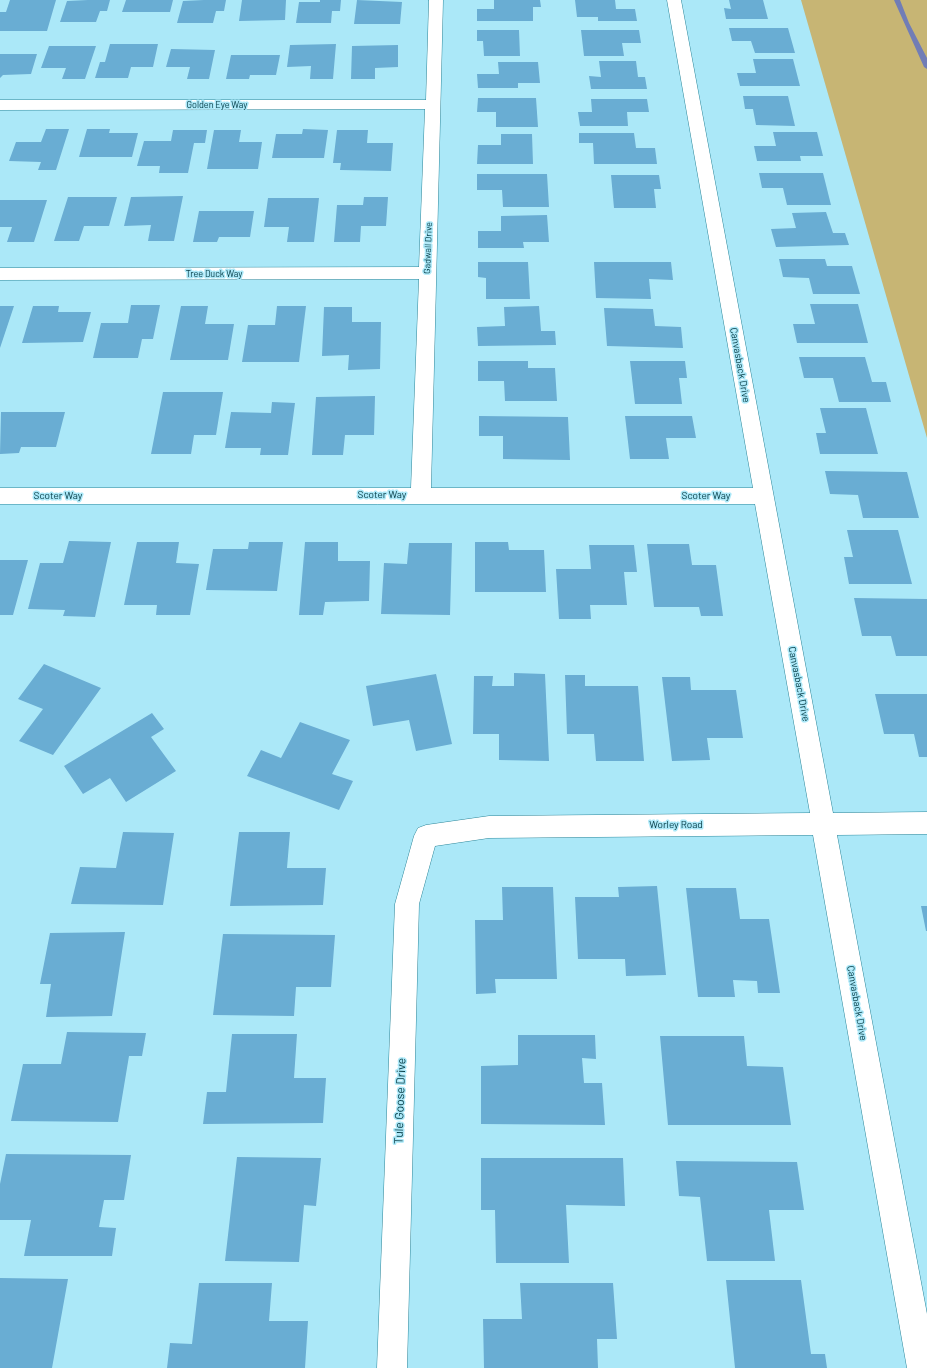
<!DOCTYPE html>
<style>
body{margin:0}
canvas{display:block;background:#abe8f8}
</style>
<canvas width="927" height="1368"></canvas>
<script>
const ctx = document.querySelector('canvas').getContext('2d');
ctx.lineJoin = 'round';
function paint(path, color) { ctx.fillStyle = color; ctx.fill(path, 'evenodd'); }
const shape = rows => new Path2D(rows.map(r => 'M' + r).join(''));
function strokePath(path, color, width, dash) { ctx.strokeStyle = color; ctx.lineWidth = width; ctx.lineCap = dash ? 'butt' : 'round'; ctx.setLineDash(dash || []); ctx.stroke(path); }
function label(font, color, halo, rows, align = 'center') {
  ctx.font = font + ' Barlow,sans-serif'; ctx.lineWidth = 3; ctx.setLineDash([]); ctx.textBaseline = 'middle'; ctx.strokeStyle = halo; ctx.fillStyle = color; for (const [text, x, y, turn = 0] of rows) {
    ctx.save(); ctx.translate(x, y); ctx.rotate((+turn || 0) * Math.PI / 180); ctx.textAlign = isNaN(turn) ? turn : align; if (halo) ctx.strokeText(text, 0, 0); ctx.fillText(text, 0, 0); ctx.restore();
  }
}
paint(shape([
 [801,0,927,0,927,438]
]), '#c7b574');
paint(shape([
 [894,0,900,0,909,23,927,58,927,69,924,67,894,0]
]), '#717db6');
paint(shape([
 [10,0,56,0,47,31,0,31,0,12,6,12],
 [88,0,110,0,107,11,100,11,96,22,60,22,67,1],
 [126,0,173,0,170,12,122,12],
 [204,0,226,0,224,11,216,11,213,23,177,23,183,1],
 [242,0,286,0,285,20,239,21],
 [320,0,341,0,340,11,332,11,331,23,296,23,299,2,320,2],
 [357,0,402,2,400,24,354,24],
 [494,0,540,0,541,7,533,7,533,21,477,21,477,9,494,9],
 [575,0,615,0,616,9,635,9,637,21,598,21,598,17,577,17],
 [729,0,763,0,768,19,726,19,724,8,731,9],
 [729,28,788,28,795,53,755,53,751,41,732,41],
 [477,30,519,30,520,56,484,56,483,41,477,41],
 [581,30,639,30,641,43,622,43,624,56,584,56],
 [110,44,158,44,153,67,131,67,128,78,95,78,100,62,105,62],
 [336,44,333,79,310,79,311,66,287,67,290,45],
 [398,45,398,67,375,68,375,79,351,79,352,46],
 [49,46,96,46,85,79,62,79,66,68,41,68],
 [171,49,215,50,209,79,187,79,190,67,166,67],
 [0,54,37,54,31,74,3,75,0,78],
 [231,55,280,55,276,75,250,75,249,79,226,79],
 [753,59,793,59,800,86,740,86,737,73,756,73],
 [599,61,636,61,638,77,645,77,647,89,591,89,589,76,601,77],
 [498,62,538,62,540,83,518,83,518,88,478,88,477,74,499,74],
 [743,96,788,96,795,126,756,125,753,109,745,109],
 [478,98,536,98,538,127,496,127,496,112,477,112],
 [591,99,647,99,649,112,627,112,628,126,580,126,578,112,592,112],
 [46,129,69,129,56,170,38,170,41,162,9,161,16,142,41,142],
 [87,129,110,129,109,133,138,133,132,157,79,157],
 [303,129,328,130,324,158,272,158,276,134,302,134],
 [173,130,207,130,205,143,194,143,188,173,159,173,160,166,137,166,144,141,171,141],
 [214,130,241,130,239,142,262,142,258,169,207,169],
 [337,130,368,130,367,143,393,143,391,171,340,170,341,163,333,163],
 [773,132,817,132,823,156,800,156,801,161,757,161,754,146,776,146],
 [579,133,634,133,636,148,655,148,657,164,594,164,593,143,579,143],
 [501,134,532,134,533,164,477,164,478,145,501,145],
 [759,173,823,173,831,205,787,205,783,188,762,188],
 [477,174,547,174,549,207,503,207,502,190,477,190],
 [611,175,659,175,661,189,654,189,656,208,614,208],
 [183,196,174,241,148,241,151,225,124,226,131,197],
 [68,197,117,197,109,226,84,226,79,241,54,241],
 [364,197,388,197,386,226,361,226,360,242,334,242,337,205,363,205],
 [268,198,319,198,314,242,287,242,289,227,264,227],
 [0,200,47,200,34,242,7,242,12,227,0,227],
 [199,211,254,211,250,237,219,237,217,242,193,242],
 [826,212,833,233,845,233,849,245,776,247,771,229,796,228,792,213],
 [547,215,549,242,523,242,524,248,478,248,478,231,501,231,501,216],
 [779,259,825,259,827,266,852,266,860,294,813,294,809,278,783,277],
 [478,262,528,262,530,299,486,299,486,278,478,277],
 [594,262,671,262,673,280,649,279,651,299,596,298],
 [810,304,858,304,868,343,797,343,793,324,815,324],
 [131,305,160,305,153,339,142,339,138,358,93,358,101,323,128,323],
 [0,306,14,306,0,348],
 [33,306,59,306,58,312,91,312,83,342,22,343],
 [181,306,208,306,205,324,234,324,228,360,170,360],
 [277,306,306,306,299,362,242,362,248,325,275,325],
 [539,306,541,331,555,331,556,345,478,346,477,327,505,326,504,307],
 [324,307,352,307,352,322,381,322,380,369,348,370,349,355,322,356],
 [604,308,653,309,655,326,681,327,683,348,607,346],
 [799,357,865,357,872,382,886,382,891,402,839,402,833,378,804,378],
 [478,361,528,361,528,368,555,368,557,401,505,401,504,381,478,381],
 [630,361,685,361,687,378,679,378,682,404,635,404],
 [163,392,223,392,216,435,194,435,191,454,151,454],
 [375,396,374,435,345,435,343,455,312,455,316,397],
 [272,402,295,403,288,455,260,455,261,448,225,448,231,412,271,413],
 [820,408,866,408,878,454,820,454,816,433,826,433],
 [1,412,65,412,56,447,21,447,19,453,0,454],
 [479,416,568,417,570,460,503,459,503,436,479,436],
 [625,416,692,416,696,438,666,438,669,459,630,459],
 [825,471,907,472,919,518,863,518,858,495,830,494],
 [847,530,898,530,912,584,849,584,844,557,853,557],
 [69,541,111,542,95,617,63,616,65,610,28,609,40,563,63,563],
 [137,542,179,542,176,563,199,564,190,615,156,615,157,605,124,605],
 [249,542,283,542,277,591,206,590,213,549,248,549],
 [305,542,338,542,338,561,370,561,369,601,325,602,323,615,299,615],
 [475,542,508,542,509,550,544,550,546,592,475,592],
 [409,543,452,543,450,615,381,614,384,563,407,564],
 [647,544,689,544,692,565,716,565,723,616,701,616,699,607,654,607],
 [589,545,634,545,637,572,624,572,627,605,590,605,591,619,559,619,556,569,591,569],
 [0,560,28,560,13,615,0,615],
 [854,598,927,599,927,656,896,656,891,636,862,636],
 [44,664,101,688,53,755,19,741,43,709,18,699],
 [514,673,545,674,549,761,499,760,499,734,473,734,474,676,493,676,492,686,514,686],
 [436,674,452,744,416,751,409,720,373,726,366,686],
 [565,675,585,675,585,686,638,686,644,761,596,761,594,734,567,734],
 [662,677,690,677,691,690,736,690,743,738,707,738,710,760,672,761],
 [875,694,927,694,927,757,919,757,914,734,884,734],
 [152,713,164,729,151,737,176,771,126,802,110,778,83,794,64,766],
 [300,722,350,740,332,774,353,781,339,810,247,776,261,750,281,758],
 [123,832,174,833,163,905,71,904,80,867,116,868],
 [239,832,290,832,287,868,326,868,323,905,230,906],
 [657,886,666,975,626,976,625,959,578,959,575,897,619,897,618,887],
 [502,887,553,887,557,979,495,979,496,993,476,994,475,920,503,920],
 [686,888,736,888,740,919,769,919,780,993,758,993,757,981,733,980,735,997,698,997],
 [921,906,927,906,927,931,926,931],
 [125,932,112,1016,46,1017,51,984,40,984,50,933],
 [223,934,335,935,331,987,296,987,294,1016,213,1015],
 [67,1032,146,1033,142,1056,129,1056,118,1122,11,1121,23,1064,61,1064],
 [232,1034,297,1034,294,1078,326,1078,323,1123,203,1124,207,1092,226,1092],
 [518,1035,595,1035,596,1059,582,1058,584,1083,602,1083,605,1125,481,1124,481,1066,518,1065],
 [660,1036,744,1036,747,1066,783,1067,791,1125,668,1125],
 [6,1154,131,1155,124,1200,104,1200,99,1227,116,1228,112,1256,24,1256,31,1220,0,1220,0,1184],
 [237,1157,321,1158,316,1206,304,1205,299,1262,225,1261],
 [481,1158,623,1158,625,1206,566,1205,569,1263,496,1263,495,1210,481,1210],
 [676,1161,797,1162,804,1210,769,1210,775,1261,707,1261,700,1197,679,1196],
 [0,1278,68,1279,52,1368,0,1368],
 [726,1280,801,1280,811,1354,825,1354,827,1368,735,1368],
 [199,1283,272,1283,269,1321,308,1321,305,1368,167,1368,170,1343,192,1344],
 [520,1283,613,1283,617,1339,597,1339,598,1368,484,1368,483,1319,522,1319]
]), '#69add3');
const minor = shape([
 [429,0,443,0,431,488,753,488,667,0,681,0,833,813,927,812,927,834,837,835,927,1314,927,1368,907,1368,813,835,489,838,435,846,419,904,407,1368,377,1368,395,904,414,836,418,828,426,825,489,816,810,813,755,504,0,504,0,488,411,488,419,279,0,280,0,268,419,267,425,109,0,110,0,100,426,100,429,0]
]);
strokePath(minor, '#2d8699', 1);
paint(minor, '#fff');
label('9px', '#063c46', '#abe8f8', [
 ["Golden Eye Way",217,105],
 ["Gadwall Drive",428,248,-88],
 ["Tree Duck Way",214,274]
]);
label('10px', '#063c46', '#abe8f8', [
 ["Canvasback Drive",740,365,80],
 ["Scoter Way",382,495],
 ["Scoter Way",58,496],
 ["Scoter Way",706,496],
 ["Canvasback Drive",799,684,79],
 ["Worley Road",676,825],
 ["Canvasback Drive",857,1003,80]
]);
label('12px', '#063c46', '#abe8f8', [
 ["Tule Goose Drive",400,1101,-88]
]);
</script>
